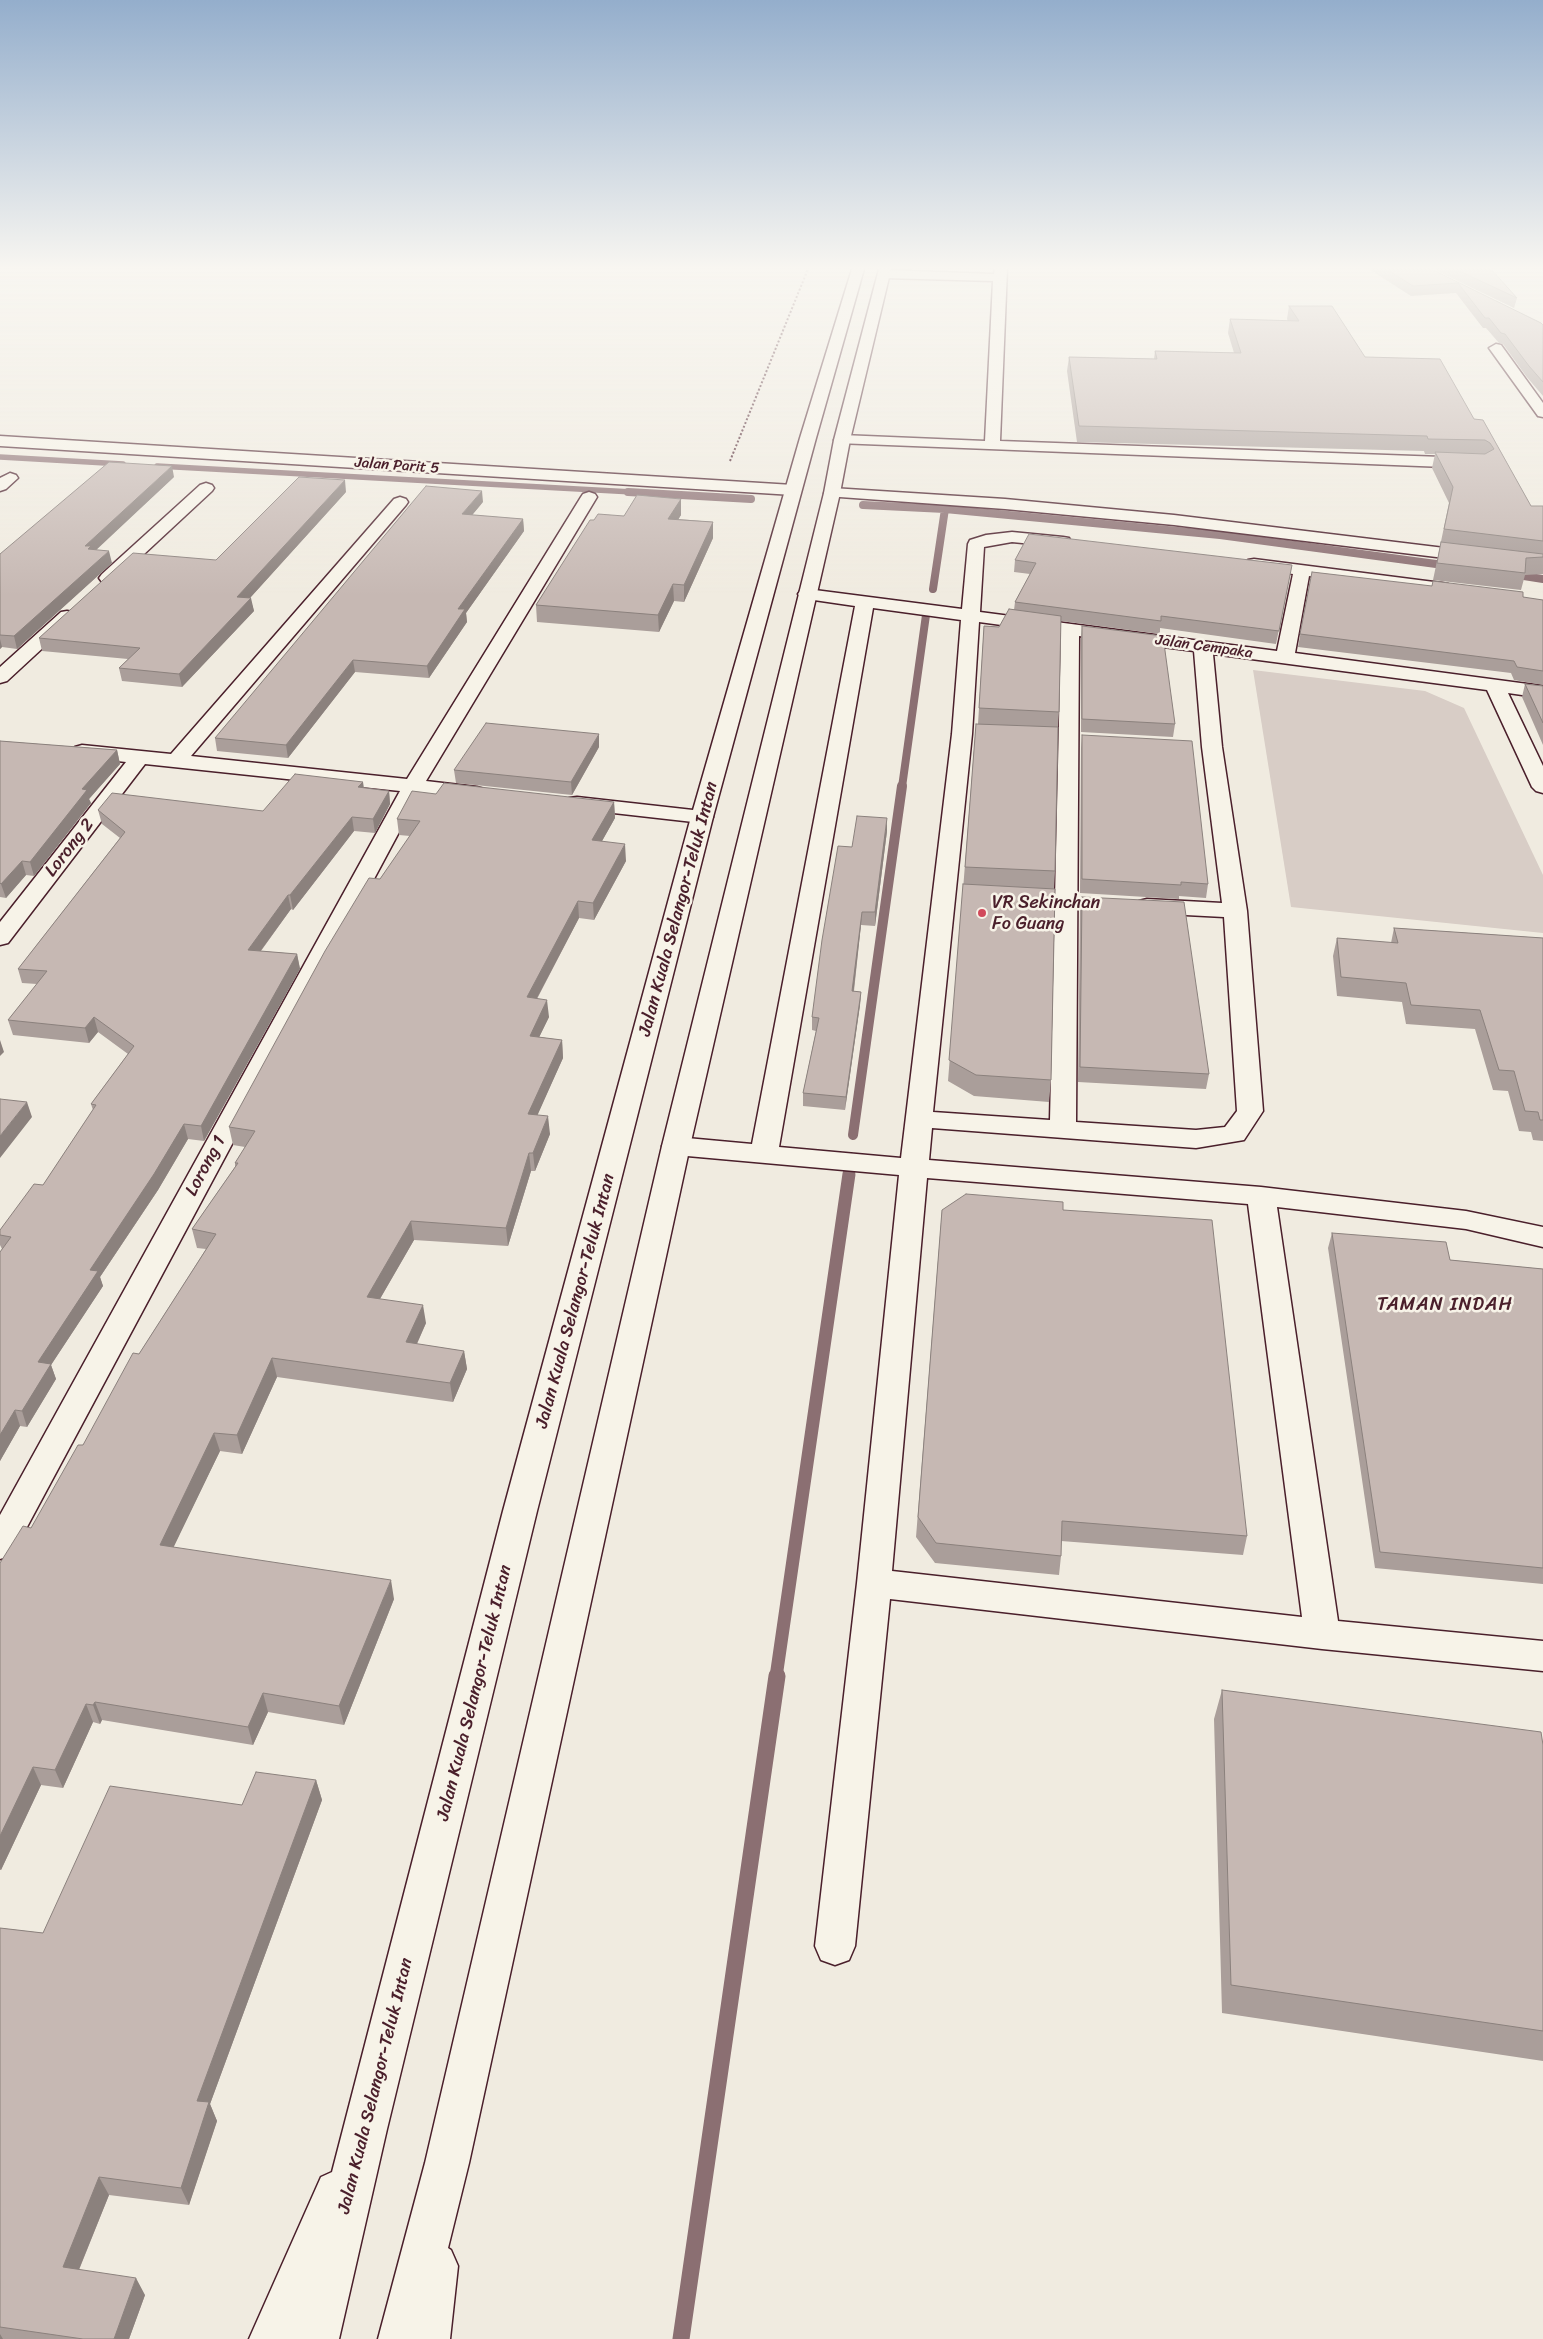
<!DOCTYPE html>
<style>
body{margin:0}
canvas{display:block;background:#f0ebe0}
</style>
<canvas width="1543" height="2339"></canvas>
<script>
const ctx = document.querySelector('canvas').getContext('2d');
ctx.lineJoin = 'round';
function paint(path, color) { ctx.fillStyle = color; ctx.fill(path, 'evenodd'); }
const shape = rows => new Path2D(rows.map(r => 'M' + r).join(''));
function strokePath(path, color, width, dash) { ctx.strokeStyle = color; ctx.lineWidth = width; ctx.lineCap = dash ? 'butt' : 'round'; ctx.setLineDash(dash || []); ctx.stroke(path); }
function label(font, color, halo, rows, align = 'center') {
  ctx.font = font + ' Sriracha,sans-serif'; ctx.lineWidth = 5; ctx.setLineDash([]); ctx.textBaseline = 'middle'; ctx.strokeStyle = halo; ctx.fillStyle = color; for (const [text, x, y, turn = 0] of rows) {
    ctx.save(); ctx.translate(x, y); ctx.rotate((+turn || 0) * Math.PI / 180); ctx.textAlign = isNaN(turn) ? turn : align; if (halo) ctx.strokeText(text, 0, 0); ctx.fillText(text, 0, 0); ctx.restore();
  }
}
paint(shape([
 [1253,670,1425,691,1464,708,1543,875,1543,933,1291,907]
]), '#d8cdc6');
strokePath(shape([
 [0,457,123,464],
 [157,466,651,493]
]), '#8b6f72', 5.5);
strokePath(shape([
 [628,492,751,499],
 [863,505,945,509,1220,535,1451,566],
 [1511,574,1543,579],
 [933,589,945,509],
 [902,787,926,615]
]), '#8b6f72', 8);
strokePath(shape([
 [853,1135,902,786]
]), '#8b6f72', 10);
strokePath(shape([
 [776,1677,849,1174]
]), '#8b6f72', 13);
strokePath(shape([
 [681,2339,777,1676]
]), '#8b6f72', 17);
const minor = shape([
 [995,269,1007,269,1000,441,1470,458,1475,460,1478,463,1475,466,1470,468,837,443,834,440,842,435,985,441,993,281,884,278,878,274,884,270,994,274,995,269],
 [1496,344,1501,345,1543,403,1543,417,1538,416,1489,348,1496,344],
 [0,436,793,485,799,487,801,490,799,493,793,495,0,446,0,436],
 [10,473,16,475,18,478,6,489,0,491,0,478,10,473],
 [206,483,212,485,214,488,212,491,114,582,102,582,99,578,102,574,200,485,206,483],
 [832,488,1005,499,1174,515,1543,560,1543,570,1174,525,1005,509,826,496,824,493,826,490,832,488],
 [589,492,595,494,597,497,426,781,477,787,484,789,488,793,484,797,477,799,420,793,12,1555,0,1559,0,1515,400,791,145,764,8,943,0,945,0,922,126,762,82,757,75,755,72,751,75,747,82,745,171,754,394,499,400,497,406,499,408,502,406,505,191,756,407,779,581,497,583,494,589,492],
 [1012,532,1063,537,1069,538,1071,542,1069,546,1063,547,1012,542,984,547,980,612,1277,651,1293,574,1248,568,1245,564,1248,560,1254,559,1442,583,1448,584,1451,588,1448,592,1442,593,1309,576,1295,653,1543,686,1543,698,1508,693,1543,766,1543,793,1536,791,1532,787,1487,690,1213,654,1222,747,1247,911,1263,1111,1244,1140,1196,1148,932,1128,929,1160,1261,1187,1466,1211,1543,1227,1543,1247,1466,1229,1277,1207,1338,1621,1543,1641,1543,1671,1322,1649,890,1599,855,1946,849,1960,835,1965,821,1960,815,1946,857,1583,899,1175,676,1155,666,1152,662,1146,666,1140,676,1137,752,1144,855,606,807,599,801,598,798,594,801,590,807,589,962,609,968,544,970,540,986,535,1012,532],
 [873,608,961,620,952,734,901,1158,779,1147,873,608],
 [979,622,1061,633,1050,1120,933,1112,972,734,979,622],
 [1079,636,1194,651,1202,747,1222,903,1147,899,1139,901,1135,906,1139,911,1147,913,1224,917,1237,1111,1225,1127,1196,1130,1076,1122,1079,636],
 [927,1178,1248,1204,1302,1617,892,1571,927,1178],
 [67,611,73,612,76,616,73,620,7,681,0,683,0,667,61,612,67,611],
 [577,797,702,811,710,812,713,817,710,822,702,823,569,808,566,803,569,798,577,797]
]);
const highway = shape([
 [852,269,864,269,816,438,713,817,537,1511,387,2129,339,2339,249,2339,321,2177,332,2172,503,1511,691,817,800,438,852,269],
 [879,269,891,269,850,440,840,493,690,1146,469,2163,448,2248,451,2250,458,2266,450,2339,378,2339,425,2163,662,1146,824,493,834,440,879,269]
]);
strokePath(minor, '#4a1f2b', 3);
strokePath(highway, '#4a1f2b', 3);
strokePath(shape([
 [730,461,808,269]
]), '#4a1f2b', 2, [2, 2]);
paint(minor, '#f7f3e8');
paint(highway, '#f7f3e8');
paint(shape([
 [1369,269,1431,269,1543,325,1543,396,1526,376,1503,344,1499,343,1486,328,1483,328,1456,293,1411,296],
 [1433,269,1491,269,1517,298,1514,308],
 [1289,306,1365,357,1474,419,1483,420,1531,506,1543,506,1543,574,1525,575,1521,590,1433,580,1449,503,1432,468,1435,454,1425,454,1424,451,1077,442,1067,371,1069,357,1154,359,1155,351,1234,353,1228,333,1230,319,1288,321,1287,319],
 [174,477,96,549,112,563,17,649,2,647,0,649,0,554],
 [346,492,250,598,254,611,182,687,122,681,119,668,128,659,42,651,39,638,216,560],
 [681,499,681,515,678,519,713,522,713,538,684,602,674,601,659,632,537,622,536,605,594,520,624,516],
 [483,502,472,515,523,519,524,531,466,613,467,622,429,678,355,672,288,758,217,751,215,738],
 [1015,560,1292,565,1276,644,1160,628,1160,634,1061,621,1059,712,1058,727,1055,871,1054,889,1051,1080,1049,1102,974,1096,948,1081,976,724,978,724,984,626,999,627,1014,610,1015,602,1030,574,1014,572],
 [1312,572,1543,600,1543,685,1514,680,1511,673,1298,647],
 [1082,626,1175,724,1173,737,1081,732,1081,638],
 [1525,684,1543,686,1543,745,1522,697],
 [1082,735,1208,884,1206,898,1179,896,1179,899,1080,893,1081,748],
 [0,741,117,750,120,764,89,799,91,803,34,876,26,875,6,898,0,897],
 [599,747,572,795,456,783,454,770],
 [364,788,389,791,390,804,375,833,354,831,293,910,291,909,261,951,297,954,300,969,204,1141,188,1139,158,1190,100,1277,103,1286,51,1365,56,1379,27,1427,20,1426,0,1461,0,1252,2,1249,0,1245,0,1230,43,1185,93,1110,91,1104,128,1054,98,1032,89,1043,13,1035,8,1020,37,984,22,983,18,969,120,838,102,824,98,810,263,811],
 [436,794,614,802,615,818,602,841,626,861,594,920,579,918,537,999,549,1017,539,1037,562,1040,563,1058,537,1115,550,1134,535,1171,531,1171,508,1246,414,1240,380,1299,426,1323,417,1344,464,1351,467,1369,453,1402,277,1377,242,1454,220,1451,173,1547,394,1599,344,1725,268,1712,253,1745,102,1720,100,1724,93,1722,63,1788,41,1785,1,1870,0,1870,0,1563,31,1528,83,1445,139,1354,206,1249,197,1248,192,1229,235,1167,235,1163,245,1147,233,1145,229,1127,380,879,410,836,399,835,397,819],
 [887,831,875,926,861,925,854,991,861,992,860,1005,845,1110,803,1106,803,1093,816,1031,812,1030,812,1017,852,847],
 [1082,897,1209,1074,1206,1089,1078,1082,1080,911],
 [1394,928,1543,938,1543,1141,1533,1140,1531,1132,1519,1131,1508,1091,1493,1090,1475,1029,1406,1024,1402,1002,1337,996,1333,956,1337,938,1391,943],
 [942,1210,1063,1210,1247,1536,1243,1555,1061,1541,1061,1556,1059,1575,935,1563,916,1537],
 [1332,1233,1450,1260,1543,1269,1543,1584,1375,1568,1328,1248],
 [1222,1690,1543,1745,1543,2061,1222,2013,1214,1719],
 [316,1780,322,1800,210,2104,217,2121,189,2205,109,2195,79,2270,145,2295,129,2339,0,2339,0,1928,43,1933,242,1805]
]), '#aa9e9a');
paint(shape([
 [172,466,174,477,93,553,85,546],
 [345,480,346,492,240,609,237,597],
 [482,491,483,502,463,526,462,514],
 [681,499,681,515,669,535,668,519],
 [523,519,524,531,466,613,467,622,429,678,427,666,458,609],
 [713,522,713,538,684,602,684,585],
 [109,551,112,563,17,649,14,636],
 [673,584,674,601,659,632,658,615],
 [251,598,254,611,182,687,179,674],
 [0,639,2,647,0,649],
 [353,660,355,672,288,758,286,745],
 [599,734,599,747,572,795,571,782],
 [117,750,120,764,89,799,91,803,34,876,30,862,82,789],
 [363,782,365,795,358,787],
 [389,791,390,804,375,833,373,819],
 [614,802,615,818,593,857,592,840],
 [352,817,354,831,293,910,290,895],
 [887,818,887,831,875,926,875,912],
 [625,844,626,861,594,920,593,903],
 [22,861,26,875,6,898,1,884],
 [288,895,291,909,251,964,248,950],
 [578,901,579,918,528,1015,527,997],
 [862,912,861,925,852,1005,852,991],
 [297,954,300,969,204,1141,201,1126],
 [861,992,860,1005,845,1110,846,1097],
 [547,1000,549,1017,531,1054,530,1036],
 [94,1017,98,1032,89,1043,85,1028],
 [0,1040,4,1052,0,1056],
 [562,1040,563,1058,530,1132,528,1114],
 [27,1102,32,1117,0,1158,0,1136],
 [548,1116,550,1134,535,1171,533,1153],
 [184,1124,188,1139,158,1190,100,1277,103,1286,51,1365,56,1379,27,1427,22,1411,38,1362,90,1270],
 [529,1153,531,1171,508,1246,506,1228],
 [411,1221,414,1240,370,1316,367,1297],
 [423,1305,426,1323,409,1361,406,1342],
 [464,1351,467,1369,453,1402,450,1383],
 [272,1358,277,1377,242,1454,237,1435],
 [15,1410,20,1426,0,1461,0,1435],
 [214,1433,220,1451,166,1563,160,1545],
 [391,1580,394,1599,344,1725,339,1706],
 [263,1693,268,1712,253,1745,248,1727],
 [95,1702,102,1720,100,1724,93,1705],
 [86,1704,93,1722,63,1788,55,1770],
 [33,1767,41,1785,1,1870,0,1868,0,1836],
 [316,1780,322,1800,210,2104,217,2121,189,2205,181,2188,197,2101],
 [99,2177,109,2195,73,2284,63,2267],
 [136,2278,145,2295,129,2339,114,2339],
 [0,2334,3,2339,0,2339]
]), '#8b817d');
const building = shape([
 [1386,269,1431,269,1541,323,1543,325,1543,382,1529,366,1505,334,1501,333,1489,318,1485,318,1458,283,1413,286,1386,269],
 [1455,269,1491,269,1517,298,1455,269],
 [1289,306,1332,306,1365,357,1440,359,1474,419,1483,420,1531,506,1543,506,1543,541,1444,529,1453,487,1435,452,1485,454,1494,449,1490,443,1485,440,1428,439,1427,436,1079,426,1069,357,1157,359,1155,351,1241,353,1230,319,1299,321,1289,306],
 [109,462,172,466,85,546,91,546,88,549,109,551,14,636,0,635,0,554,109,462],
 [299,477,345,480,237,597,251,598,179,674,119,668,140,648,39,638,133,553,216,560,299,477],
 [426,486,482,491,462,514,523,519,458,609,465,609,427,666,353,660,286,745,215,738,426,486],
 [637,495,681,499,668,519,713,522,684,585,673,584,658,615,536,605,590,520,594,520,598,514,624,516,637,495],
 [1029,534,1292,565,1279,631,1161,616,1161,621,1015,602,1036,563,1015,560,1029,534],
 [1441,542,1543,554,1543,557,1526,558,1525,573,1437,563,1441,542],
 [1312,572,1432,586,1433,581,1523,592,1523,597,1543,600,1543,671,1517,667,1514,661,1300,634,1312,572],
 [1009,609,1061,616,1059,712,979,708,984,626,999,627,1009,609],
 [1082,626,1163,636,1175,724,1082,719,1082,626],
 [1525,684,1543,686,1543,723,1525,684],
 [486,723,599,734,571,782,454,770,486,723],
 [976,724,1058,727,1055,871,965,867,976,724],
 [1082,735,1192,741,1208,884,1181,882,1181,885,1082,879,1082,735],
 [0,741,117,750,82,789,87,790,30,862,22,861,1,884,0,883,0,741],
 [295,774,363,782,358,787,389,791,373,819,352,817,290,895,288,895,248,950,297,954,201,1126,184,1124,154,1174,90,1270,98,1271,38,1362,51,1364,22,1411,15,1410,0,1435,0,1252,11,1237,0,1235,0,1230,34,1184,43,1185,96,1105,91,1104,134,1046,94,1017,85,1028,8,1020,47,971,18,969,125,832,98,810,112,793,263,811,295,774],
 [444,783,614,802,592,840,625,844,593,903,578,901,527,997,547,1000,530,1036,562,1040,528,1114,548,1116,533,1153,529,1153,506,1228,411,1221,367,1297,423,1305,406,1342,464,1351,450,1383,272,1358,237,1435,214,1433,160,1545,391,1580,339,1706,263,1693,248,1727,95,1702,93,1705,86,1704,55,1770,33,1767,0,1836,0,1563,23,1526,31,1528,78,1445,83,1445,133,1353,139,1354,216,1234,192,1229,238,1163,235,1163,255,1131,229,1127,325,951,369,878,380,879,420,821,397,819,412,791,436,794,444,783],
 [857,816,887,818,875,912,862,912,852,991,861,992,846,1097,803,1093,819,1018,812,1017,822,940,838,846,852,847,857,816],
 [963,884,1055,889,1051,1080,976,1075,949,1060,963,884],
 [1082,897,1184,902,1209,1074,1080,1067,1082,897],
 [1394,928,1543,938,1543,1120,1540,1120,1538,1112,1525,1111,1514,1071,1499,1070,1480,1010,1411,1005,1406,983,1341,977,1337,938,1398,943,1394,928],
 [0,1099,27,1102,0,1136,0,1099],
 [966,1194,1063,1202,1063,1210,1212,1220,1247,1536,1062,1521,1061,1556,936,1543,918,1517,942,1210,966,1194],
 [1332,1233,1446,1242,1450,1260,1543,1269,1543,1568,1380,1552,1332,1233],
 [1222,1690,1541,1732,1543,1745,1543,2031,1231,1985,1222,1690],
 [256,1772,316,1780,197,2101,209,2102,181,2188,99,2177,63,2267,136,2278,114,2339,83,2339,0,2327,0,1928,43,1933,110,1786,242,1805,256,1772]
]);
paint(building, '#c6b8b3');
strokePath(building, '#8b817d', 1);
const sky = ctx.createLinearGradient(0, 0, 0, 596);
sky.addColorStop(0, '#94aecc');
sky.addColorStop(0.45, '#f8f6f1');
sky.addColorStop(1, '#f8f6f100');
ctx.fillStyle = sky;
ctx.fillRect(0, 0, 1543, 596);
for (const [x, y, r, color] of [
 [982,913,5,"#d1495b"]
]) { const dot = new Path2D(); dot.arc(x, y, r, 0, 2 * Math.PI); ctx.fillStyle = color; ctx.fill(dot); strokePath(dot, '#f7f3e8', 2); }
label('15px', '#4a1f2b', '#f7f3e8', [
 ["Jalan Parit 5",397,466,4],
 ["Jalan Cempaka",1204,647,8]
]);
label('18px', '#4a1f2b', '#f7f3e8', [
 ["Lorong 2",70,848,-52],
 ["Jalan Kuala Selangor-Teluk Intan",679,909,-75],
 ["Lorong 1",206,1166,-62],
 ["Jalan Kuala Selangor-Teluk Intan",576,1301,-75],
 ["Jalan Kuala Selangor-Teluk Intan",475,1693,-76],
 ["Jalan Kuala Selangor-Teluk Intan",376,2086,-76]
]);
label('18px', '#4a1f2b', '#f7f3e8', [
 ["VR Sekinchan",992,903],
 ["Fo Guang",992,924]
], 'left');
ctx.letterSpacing = '1px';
label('19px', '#4a1f2b', '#f7f3e8', [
 ["TAMAN INDAH",1445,1305]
]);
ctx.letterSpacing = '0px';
</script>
